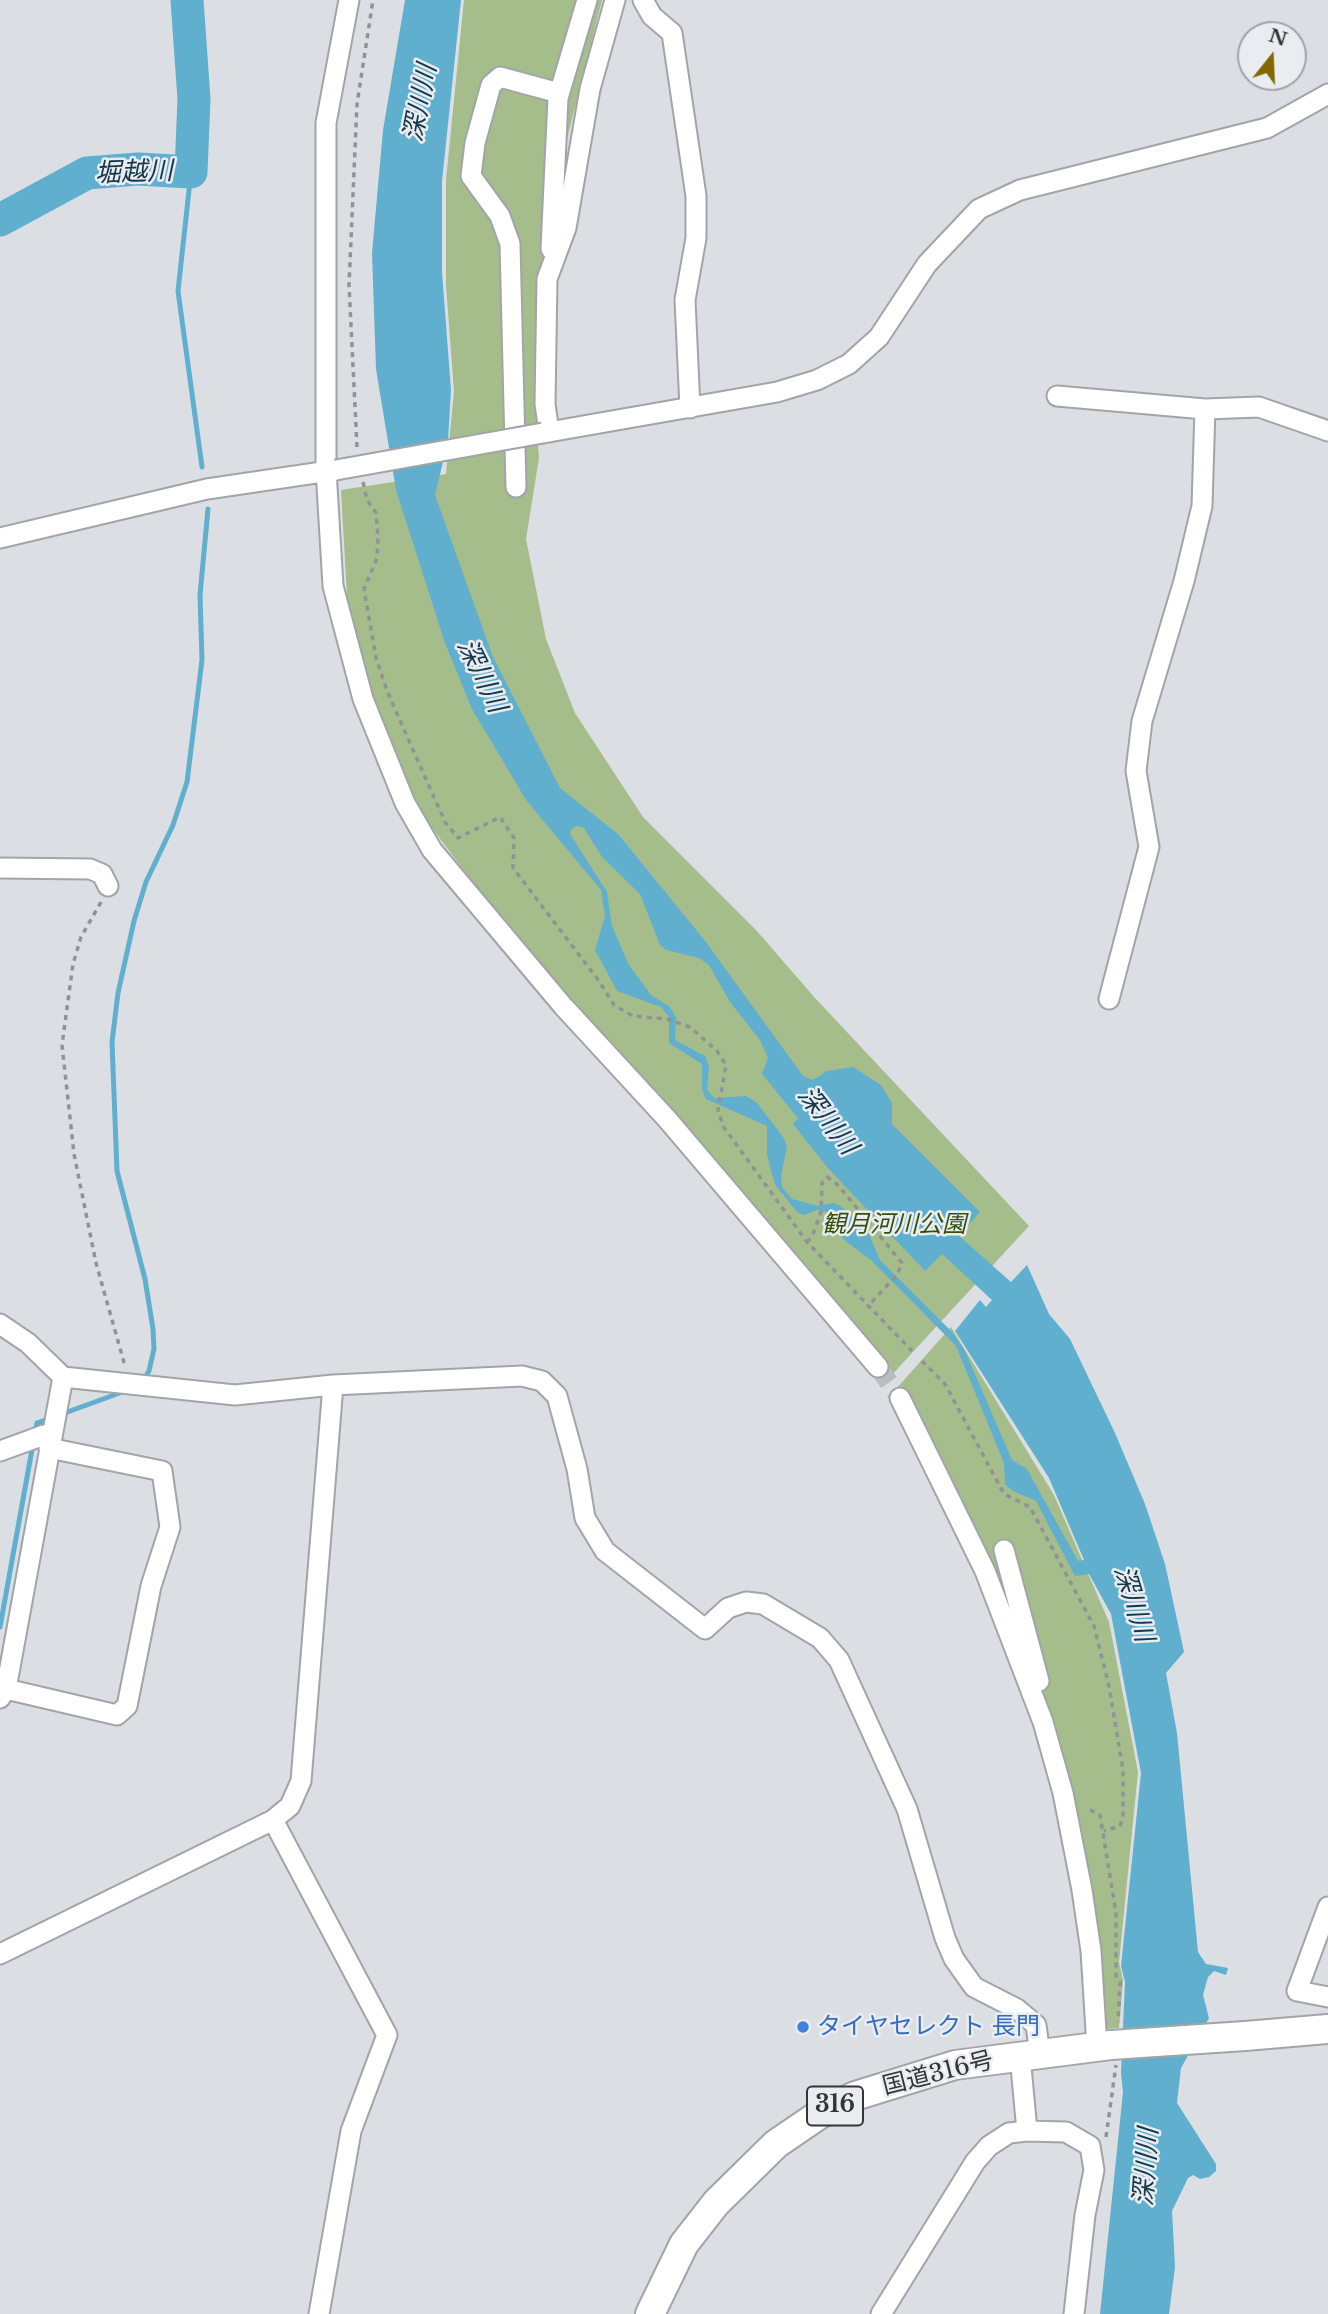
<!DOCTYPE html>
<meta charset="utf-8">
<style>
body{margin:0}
#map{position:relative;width:1328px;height:2314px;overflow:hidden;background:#dbdfe3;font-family:"Libre Baskerville",serif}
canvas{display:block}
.north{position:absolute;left:1237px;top:21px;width:70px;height:70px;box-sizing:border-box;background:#e9ecf0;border:2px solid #a1a3a6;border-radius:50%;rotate:18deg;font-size:19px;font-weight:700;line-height:28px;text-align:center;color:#343536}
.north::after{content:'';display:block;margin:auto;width:24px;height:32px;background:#826801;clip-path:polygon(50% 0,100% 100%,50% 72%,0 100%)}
</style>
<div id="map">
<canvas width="1328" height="2314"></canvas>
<div class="north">N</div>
</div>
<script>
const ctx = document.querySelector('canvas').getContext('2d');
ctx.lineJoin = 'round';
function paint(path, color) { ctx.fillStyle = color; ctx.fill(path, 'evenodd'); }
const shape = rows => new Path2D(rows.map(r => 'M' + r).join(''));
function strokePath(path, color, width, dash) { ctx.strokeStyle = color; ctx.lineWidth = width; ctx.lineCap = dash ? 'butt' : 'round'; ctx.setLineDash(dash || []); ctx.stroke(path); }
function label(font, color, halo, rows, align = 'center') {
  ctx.font = font + ' "Libre Baskerville","Noto Sans JP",serif'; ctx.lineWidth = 5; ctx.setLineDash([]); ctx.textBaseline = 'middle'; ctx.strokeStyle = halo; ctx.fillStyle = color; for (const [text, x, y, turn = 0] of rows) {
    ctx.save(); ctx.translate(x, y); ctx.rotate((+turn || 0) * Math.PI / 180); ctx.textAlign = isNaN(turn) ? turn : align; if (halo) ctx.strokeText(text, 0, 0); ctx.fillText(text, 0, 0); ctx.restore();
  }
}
paint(shape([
 [464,0,602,0,569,131,540,286,536,422,539,458,526,539,546,639,575,713,643,817,757,931,815,998,1029,1226,889,1378,796,1263,540,971,422,815,371,694,347,596,341,490,446,474,454,392,446,285,446,180],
 [951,1327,1054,1495,1109,1622,1138,1772,1119,1962,1123,1980,1119,2028,1106,2029,1099,1979,1049,1723,896,1389]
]), '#a5bd8b');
paint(shape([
 [405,0,461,0,442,181,442,272,451,390,448,441,435,495,493,657,560,788,618,834,706,942,803,1076,813,1080,827,1071,853,1067,881,1085,892,1103,892,1124,980,1212,959,1236,1011,1282,1027,1265,1049,1314,1070,1339,1115,1433,1145,1504,1165,1564,1184,1652,1166,1673,1177,1733,1198,1952,1206,1964,1228,1968,1226,1975,1214,1971,1208,1977,1203,1995,1209,2018,1181,2068,1177,2103,1216,2164,1216,2171,1209,2177,1200,2179,1193,2175,1188,2178,1172,2211,1175,2267,1169,2314,1100,2314,1123,2092,1121,2073,1125,1982,1121,1966,1141,1773,1111,1614,1089,1574,1075,1576,1036,1501,1013,1491,1005,1484,1004,1463,956,1346,872,1261,843,1239,834,1213,817,1210,804,1215,798,1213,776,1186,772,1175,767,1154,767,1126,706,1099,702,1089,702,1064,669,1043,669,1017,661,1007,617,991,595,950,605,916,601,890,526,800,472,709,445,643,396,490,376,369,372,253,383,130],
 [577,826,584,828,602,857,640,894,660,945,666,950,699,958,709,965,730,1002,760,1040,768,1058,762,1074,798,1118,793,1124,827,1167,925,1271,942,1254,992,1300,986,1307,980,1300,955,1331,1049,1478,1084,1560,1078,1561,1027,1469,1012,1460,965,1351,953,1333,880,1260,869,1234,842,1207,833,1203,818,1206,792,1199,782,1187,781,1176,787,1146,783,1137,757,1103,746,1096,714,1098,707,1090,709,1067,705,1056,675,1040,676,1018,670,1007,651,995,629,965,612,926,607,892,570,834,572,828]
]), '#60afcf');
strokePath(shape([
 [191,172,178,291,202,467],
 [142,1382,149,1371,154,1349,153,1329,145,1279,117,1171,112,1042,118,993,134,921,146,882,173,825,187,782,202,660,200,595,208,509],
 [62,1414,125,1391],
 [35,1435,37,1423,50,1419],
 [0,1627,33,1444]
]), '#60afcf', 5);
strokePath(shape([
 [0,220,87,173,138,169,191,172,194,99,187,0]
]), '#60afcf', 33);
strokePath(shape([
 [878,1367,900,1398]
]), '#babdc0', 19, [19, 10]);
const minor = shape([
 [349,0,326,123,326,470,333,586,363,699,405,803,432,850,563,1006,667,1119,878,1367],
 [643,0,652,16,672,33,696,196,696,238,685,300,690,408],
 [551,249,558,98,587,0],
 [1057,396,1205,409,1259,407,1328,431],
 [549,432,545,404,547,279,566,228,590,89,615,0],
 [543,433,777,392,817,380,849,364,879,337,927,264,979,209,1020,190,1267,128,1328,94],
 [516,487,510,244,500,216,471,176,475,143,491,85,500,77,559,93],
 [0,538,207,489,336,470],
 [0,868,90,869,102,874,108,886],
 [1109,999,1149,847,1136,771,1142,721,1184,581,1202,506,1205,409],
 [0,1324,28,1343,63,1377,235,1395,333,1385,522,1376,542,1381,557,1396,577,1469,585,1518,605,1551,705,1629,728,1608,746,1602,763,1604,820,1638,839,1660,907,1809,945,1938,954,1959,974,1987,1017,2009,1036,2025,1040,2054],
 [900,1398,985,1571,1043,1722,1063,1793,1082,1890,1091,1951,1097,2047],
 [0,1451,44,1435,51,1439],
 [1004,1550,1039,1681],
 [6,1689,117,1715,127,1706,151,1586,170,1527,162,1471,49,1448],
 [0,1698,6,1689,63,1377],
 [273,1820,387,2035,351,2131,319,2314],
 [1328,1907,1297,1991,1328,1997],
 [0,1954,273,1820,290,1806,301,1781,333,1385],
 [1027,2131,1066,2132,1090,2146,1094,2170,1085,2215,1074,2314],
 [881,2314,975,2162,989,2146,1009,2133,1027,2131,1020,2056]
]);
const highway = shape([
 [1245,2036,1328,2029],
 [650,2314,684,2244,716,2203,776,2144,820,2114,855,2096,955,2065,1111,2045]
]);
strokePath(minor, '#a1a4a8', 23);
strokePath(highway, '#a1a4a8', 32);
strokePath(shape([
 [357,447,349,285,357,104,373,0],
 [363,482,367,500,376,513,378,537,377,558,364,589,376,658,387,691,445,822,458,838,500,817,514,838,513,868,599,981,614,1005,633,1016,667,1019,690,1027,717,1051,726,1065,718,1110,723,1126,807,1242,912,1351],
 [101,902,81,937,73,964,62,1045,74,1154,96,1263,125,1366],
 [807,1242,812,1237,821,1212,822,1183,827,1177,838,1185,902,1263,897,1275,867,1307],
 [922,1361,945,1384,1004,1494,1030,1507,1094,1626,1109,1686,1123,1770,1123,1817,1120,1826,1104,1831],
 [1090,1810,1100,1815,1116,1913,1116,1976,1120,1982,1118,2022],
 [1106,2137,1116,2065]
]), '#909396', 3.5, [5, 5]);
strokePath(minor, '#fff', 19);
strokePath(highway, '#fff', 28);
const minorBridge = shape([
 [336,470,543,433]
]);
const highwayBridge = shape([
 [1111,2045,1245,2036]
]);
strokePath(minorBridge, '#a1a4a8', 23, []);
strokePath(highwayBridge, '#a1a4a8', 32, []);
strokePath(minorBridge, '#fff', 19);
strokePath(highwayBridge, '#fff', 28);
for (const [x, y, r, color] of [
 [803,2027,7,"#3f7fe0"]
]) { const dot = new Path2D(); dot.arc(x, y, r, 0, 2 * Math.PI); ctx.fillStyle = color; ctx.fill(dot); strokePath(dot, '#e9ecf0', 2.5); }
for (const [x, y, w] of [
 [835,2106,56]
]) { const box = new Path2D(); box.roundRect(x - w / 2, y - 19.5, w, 39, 5); ctx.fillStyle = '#e9ecf0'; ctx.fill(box); strokePath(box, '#343536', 2); }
label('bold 23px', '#343536', null, [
 ["316",835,2106]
]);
label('italic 24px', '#344f0a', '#e9ecf0', [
 ["観月河川公園",894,1225]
]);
label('24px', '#366cbe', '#e9ecf0', [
 ["タイヤセレクト 長門",817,2027]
], 'left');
label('24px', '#343536', '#e9ecf0', [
 ["国道316号",938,2074,-14]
]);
label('italic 26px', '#143847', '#e9ecf0', [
 ["深川川",421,103,-79],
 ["堀越川",134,173,-2],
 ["深川川",481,676,64],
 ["深川川",827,1121,52],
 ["深川川",1133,1604,73],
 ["深川川",1147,2167,-86]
]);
</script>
